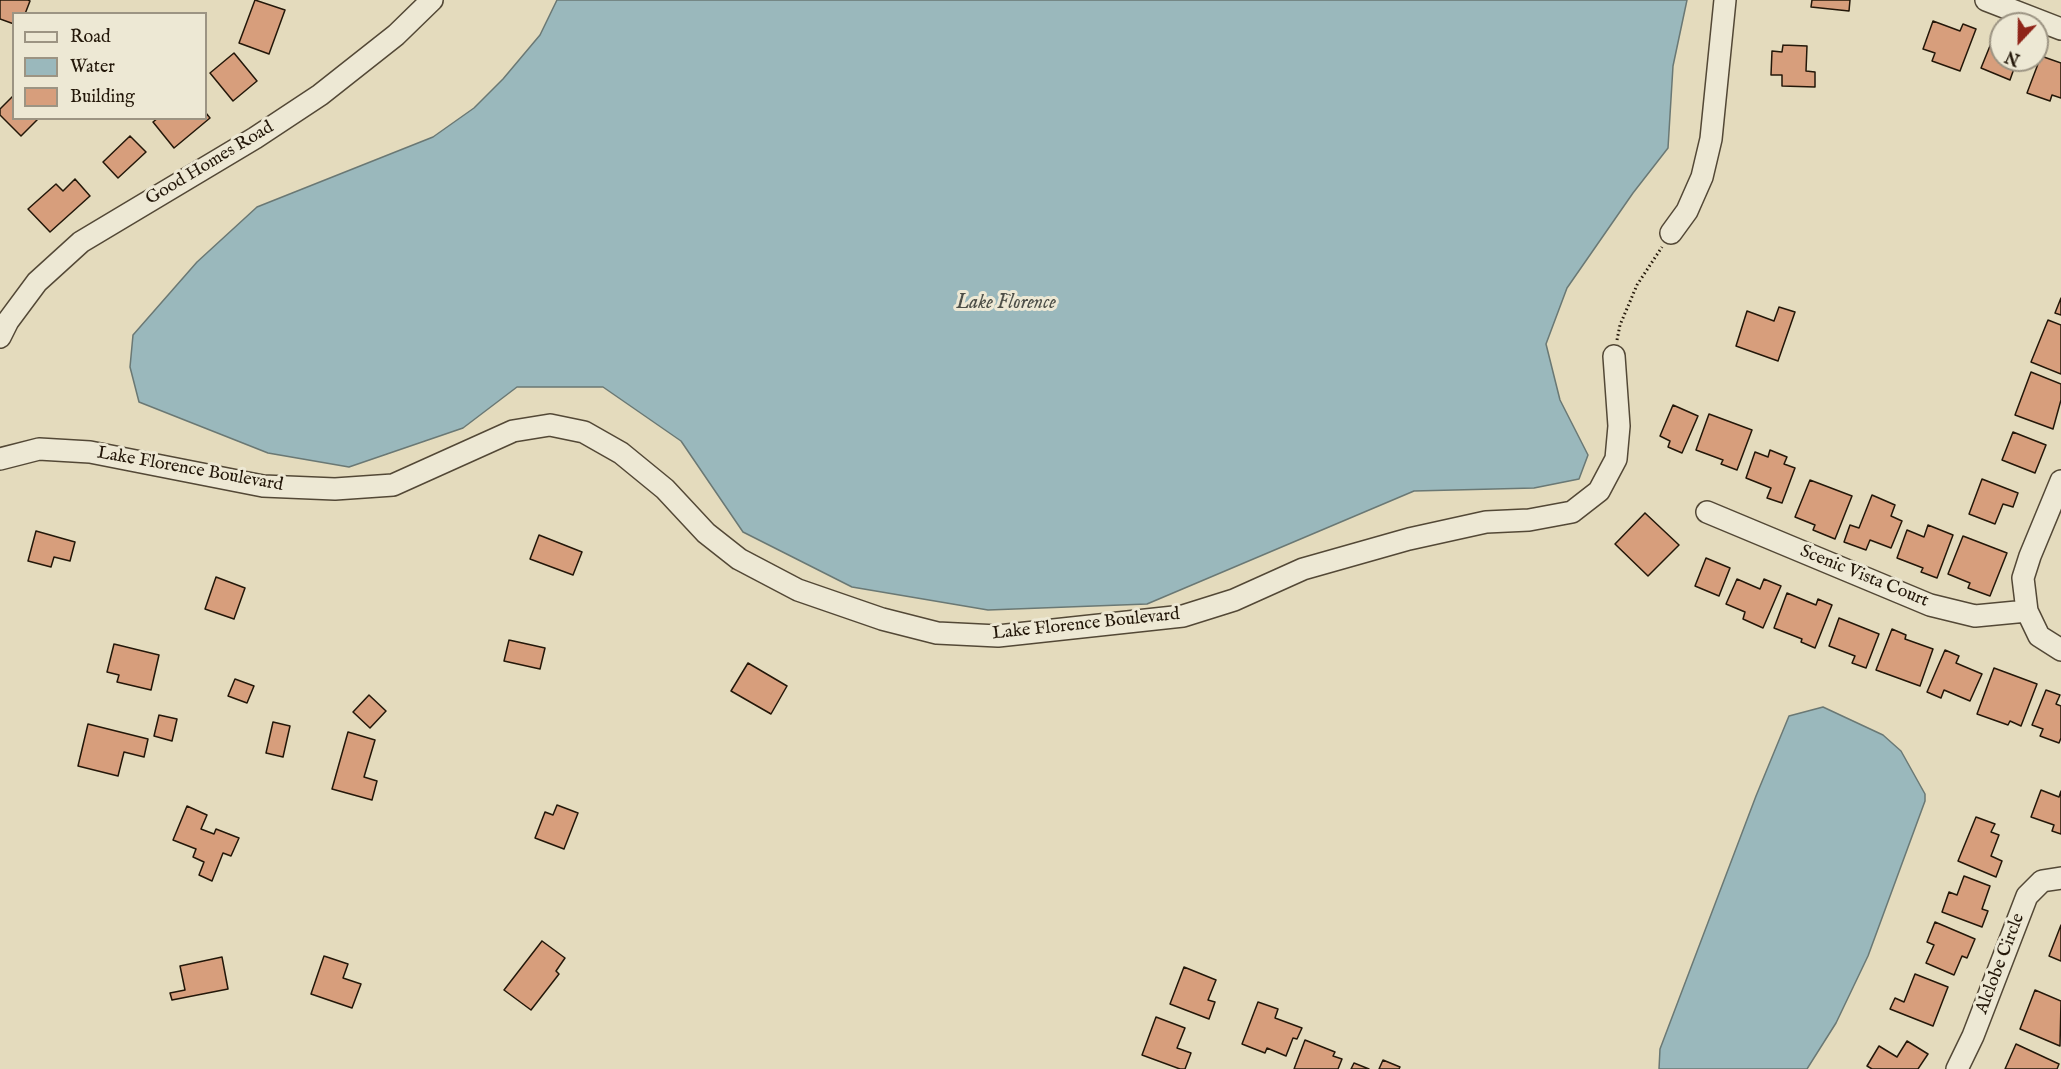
<!DOCTYPE html>
<style>
body{margin:0}
#map{position:relative;width:2061px;height:1069px;overflow:hidden;background:#e4dbbd;font-family:"IM FELL English",serif}
canvas{display:block}
.legend{position:absolute;left:12px;top:12px;width:195px;height:108px;box-sizing:border-box;background:#ede8d4;border:2px solid #9c9483;margin:0;padding:8px 10px;list-style:none;font-size:18px;color:#231709}
.legend li{display:flex;align-items:center;gap:12px;height:30px}
.legend b{width:30px;border:2px solid #9c9483}
.north{position:absolute;left:1989px;top:12px;width:60px;height:60px;box-sizing:border-box;background:#ede8d4;border:2px solid #9c9483;border-radius:50%;rotate:202deg;font-size:16px;font-weight:700;line-height:24px;text-align:center;color:#231709}
.north::after{content:'';display:block;margin:auto;width:21px;height:27px;background:#8f2418;clip-path:polygon(50% 0,100% 100%,50% 72%,0 100%)}
</style>
<div id="map">
<canvas width="2061" height="1069"></canvas>
<ul class="legend">
<li><b style="height:8px;background:#ede8d4"></b>Road</li>
<li><b style="height:16px;background:#9ab8bc"></b>Water</li>
<li><b style="height:16px;background:#d79e7c"></b>Building</li>
</ul>
<div class="north">N</div>
</div>
<script>
const ctx = document.querySelector('canvas').getContext('2d');
ctx.lineJoin = 'round';
function paint(path, color) { ctx.fillStyle = color; ctx.fill(path, 'evenodd'); }
const shape = rows => new Path2D(rows.map(r => 'M' + r).join(''));
function strokePath(path, color, width, dash) { ctx.strokeStyle = color; ctx.lineWidth = width; ctx.lineCap = dash ? 'butt' : 'round'; ctx.setLineDash(dash || []); ctx.stroke(path); }
function label(font, color, halo, rows, align = 'center') {
  ctx.font = font + ' "IM FELL English",serif'; ctx.lineWidth = 6; ctx.setLineDash([]); ctx.textBaseline = 'middle'; ctx.strokeStyle = halo; ctx.fillStyle = color; for (const [text, x, y, turn = 0] of rows) {
    ctx.save(); ctx.translate(x, y); ctx.rotate((+turn || 0) * Math.PI / 180); ctx.textAlign = isNaN(turn) ? turn : align; if (halo) ctx.strokeText(text, 0, 0); ctx.fillText(text, 0, 0); ctx.restore();
  }
}
const water = shape([
 [557,0,1687,0,1673,66,1668,148,1633,193,1567,288,1546,344,1560,400,1588,455,1579,479,1534,488,1414,491,1147,604,988,610,852,587,743,532,681,441,603,387,517,387,463,428,349,467,268,453,139,402,130,367,133,335,197,262,257,207,433,137,474,108,503,79,540,35,557,0],
 [1823,707,1883,735,1901,751,1925,794,1925,801,1868,956,1836,1023,1807,1069,1659,1069,1660,1049,1756,796,1789,716,1823,707]
]);
paint(water, '#9ab8bc');
strokePath(water, '#6a7874', 1.5);
const building = shape([
 [0,0,28,0,30,1,25,14,14,14,14,24,0,19,0,0],
 [255,0,285,10,269,54,239,43,255,0],
 [1812,0,1850,0,1849,11,1811,7,1812,0],
 [1933,21,1960,31,1963,24,1976,29,1960,71,1932,61,1935,53,1923,49,1933,21],
 [1994,36,2001,39,2001,60,2017,60,2010,80,1981,68,1994,36],
 [1783,45,1807,46,1806,71,1815,72,1815,87,1782,86,1782,75,1771,75,1772,51,1782,52,1783,45],
 [234,53,257,81,233,101,210,73,234,53],
 [2041,56,2061,63,2061,98,2052,95,2050,101,2027,93,2041,56],
 [14,95,14,118,39,118,21,136,0,115,0,109,14,95],
 [206,113,210,118,174,148,153,122,158,118,206,118,206,113],
 [130,136,146,152,118,178,103,162,130,136],
 [75,179,90,196,50,232,28,209,56,184,63,191,75,179],
 [2061,298,2061,315,2055,313,2061,298],
 [1779,307,1795,312,1778,361,1736,346,1747,311,1774,321,1779,307],
 [2048,320,2061,325,2061,374,2031,362,2048,320],
 [2031,372,2061,384,2061,400,2053,429,2015,415,2031,372],
 [1673,405,1698,416,1682,453,1668,447,1670,441,1660,436,1673,405],
 [1709,414,1752,430,1737,470,1721,464,1723,460,1696,450,1709,414],
 [2013,432,2046,445,2035,473,2002,460,2013,432],
 [1770,450,1787,457,1784,464,1795,468,1782,503,1767,498,1771,488,1746,478,1755,452,1768,457,1770,450],
 [1982,479,2018,493,2013,507,2003,504,1995,524,1969,514,1982,479],
 [1810,480,1852,496,1835,539,1813,530,1815,525,1795,517,1810,480],
 [1872,495,1895,505,1891,516,1902,521,1891,548,1870,540,1866,550,1844,542,1850,525,1859,528,1872,495],
 [1645,513,1679,545,1648,576,1615,544,1645,513],
 [1928,525,1953,535,1937,578,1921,572,1923,568,1897,558,1907,530,1924,537,1928,525],
 [36,531,75,542,70,561,54,557,51,567,28,561,36,531],
 [539,535,582,552,573,575,530,559,539,535],
 [1963,536,2007,553,1990,596,1968,588,1970,583,1948,574,1963,536],
 [1706,558,1730,568,1719,596,1695,586,1706,558],
 [216,577,245,588,234,619,205,609,216,577],
 [1737,579,1760,589,1764,579,1781,586,1763,628,1743,619,1745,612,1726,604,1737,579],
 [1787,593,1816,605,1818,599,1832,605,1815,648,1801,642,1802,639,1774,628,1787,593],
 [1839,618,1879,634,1866,668,1852,663,1855,656,1829,646,1839,618],
 [1892,629,1906,635,1905,639,1933,649,1920,686,1876,670,1892,629],
 [509,640,545,648,540,669,504,661,509,640],
 [114,644,159,655,151,690,117,682,119,675,107,672,114,644],
 [1945,650,1959,656,1956,663,1982,674,1970,701,1944,690,1941,698,1927,692,1945,650],
 [748,663,787,686,771,714,731,691,748,663],
 [1994,668,2037,684,2021,726,2010,721,2008,725,1977,714,1994,668],
 [235,679,254,686,247,703,228,696,235,679],
 [2046,690,2060,695,2056,704,2061,706,2061,738,2059,743,2040,736,2043,729,2032,725,2046,690],
 [369,695,386,711,370,728,353,712,369,695],
 [159,715,177,719,172,741,154,736,159,715],
 [273,722,290,726,283,757,266,753,273,722],
 [88,724,148,739,144,757,124,752,118,776,78,766,88,724],
 [348,732,375,740,364,777,377,781,372,800,332,789,348,732],
 [2041,790,2059,797,2061,791,2061,834,2052,831,2054,825,2031,817,2041,790],
 [557,805,578,813,564,849,535,838,545,812,553,815,557,805],
 [187,806,207,815,201,829,214,834,216,829,239,838,231,856,223,853,212,881,199,875,204,862,193,857,196,849,173,840,187,806],
 [1976,817,1995,824,1991,832,1999,835,1991,856,2002,861,1996,877,1958,861,1976,817],
 [1964,876,1990,886,1982,909,1988,911,1982,927,1942,912,1949,892,1957,895,1964,876],
 [1935,922,1975,939,1967,958,1962,956,1954,975,1926,963,1934,945,1927,942,1935,922],
 [2061,925,2061,961,2049,956,2061,925],
 [542,941,565,958,556,971,559,974,531,1010,504,990,542,941],
 [324,956,348,964,343,978,361,984,352,1008,311,994,324,956],
 [222,957,228,989,172,1000,170,993,185,990,180,966,222,957],
 [1184,967,1216,980,1208,1000,1215,1002,1209,1019,1170,1004,1184,967],
 [1915,974,1948,987,1933,1026,1890,1009,1895,998,1904,1002,1915,974],
 [2035,990,2061,1001,2060,1046,2020,1029,2035,990],
 [1258,1002,1278,1009,1275,1018,1302,1028,1297,1039,1293,1038,1286,1056,1267,1048,1265,1053,1242,1044,1258,1002],
 [1156,1017,1185,1028,1177,1048,1191,1053,1185,1069,1180,1069,1142,1055,1156,1017],
 [1305,1040,1335,1052,1333,1056,1342,1059,1338,1069,1294,1069,1305,1040],
 [1907,1041,1928,1054,1918,1069,1872,1069,1867,1066,1879,1046,1897,1057,1907,1041],
 [2016,1044,2059,1064,2057,1069,2005,1069,2016,1044],
 [1383,1060,1400,1067,1399,1069,1379,1069,1383,1060],
 [1354,1063,1369,1069,1351,1069,1354,1063]
]);
paint(building, '#d79e7c');
strokePath(building, '#231709', 1.5);
const minor = shape([
 [1986,0,2061,29],
 [1671,233,1687,211,1702,177,1711,139,1725,0],
 [0,337,8,321,37,282,81,242,255,138,320,95,396,35,432,0],
 [0,459,39,449,90,452,263,486,335,489,393,485,513,431,550,425,584,432,621,453,665,489,706,533,739,559,798,590,882,619,937,633,998,636,1183,616,1234,600,1303,569,1409,539,1486,522,1529,520,1572,512,1599,491,1616,459,1619,426,1614,356],
 [2061,481,2030,556,2023,578,2027,611,2039,636,2061,650],
 [1707,512,1930,605,1975,616,2027,611],
 [1957,1069,1973,1036,2027,896,2042,881,2061,878]
]);
strokePath(minor, '#534836', 24);
strokePath(shape([
 [1617,340,1620,325,1637,285,1662,247]
]), '#231709', 3, [1.5, 3]);
strokePath(minor, '#ede8d4', 21);
label('18px', '#231709', '#ede8d4', [
 ["Good Homes Road",210,164,-31],
 ["Lake Florence Boulevard",190,470,10],
 ["Scenic Vista Court",1864,577,22],
 ["Lake Florence Boulevard",1086,625,-6],
 ["Alclobe Circle",2001,964,-69]
]);
label('italic 20px', '#4d4f48', '#ede8d4', [
 ["Lake Florence",1006,304]
]);
</script>
